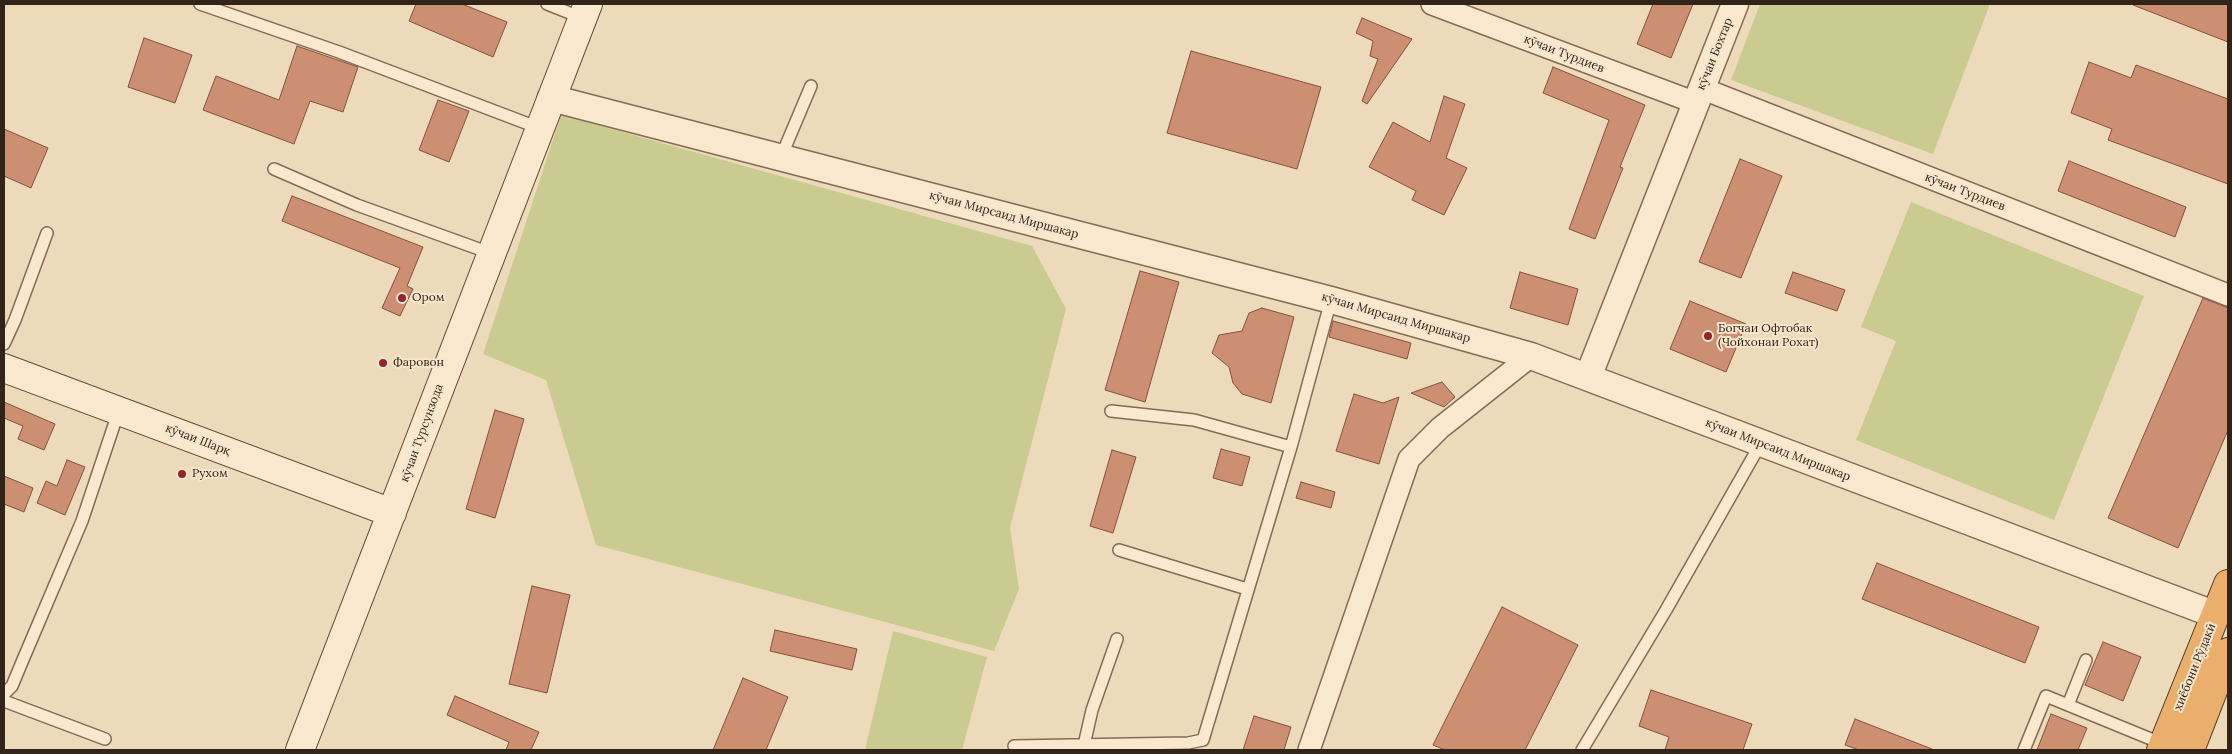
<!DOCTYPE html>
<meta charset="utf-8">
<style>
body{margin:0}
#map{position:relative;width:2232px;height:754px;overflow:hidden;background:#eddabb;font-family:Lora,serif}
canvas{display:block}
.frame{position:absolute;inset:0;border:5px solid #33241a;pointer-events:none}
</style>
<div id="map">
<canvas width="2232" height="754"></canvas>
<div class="frame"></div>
</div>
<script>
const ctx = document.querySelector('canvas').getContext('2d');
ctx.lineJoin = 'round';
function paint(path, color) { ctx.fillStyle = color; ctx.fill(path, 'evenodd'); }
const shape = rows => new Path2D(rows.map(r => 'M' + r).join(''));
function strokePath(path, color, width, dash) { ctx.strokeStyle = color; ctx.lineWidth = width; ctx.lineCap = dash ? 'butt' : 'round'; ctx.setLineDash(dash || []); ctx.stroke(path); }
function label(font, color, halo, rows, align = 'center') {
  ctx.font = font + ' Lora,serif'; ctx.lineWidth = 4; ctx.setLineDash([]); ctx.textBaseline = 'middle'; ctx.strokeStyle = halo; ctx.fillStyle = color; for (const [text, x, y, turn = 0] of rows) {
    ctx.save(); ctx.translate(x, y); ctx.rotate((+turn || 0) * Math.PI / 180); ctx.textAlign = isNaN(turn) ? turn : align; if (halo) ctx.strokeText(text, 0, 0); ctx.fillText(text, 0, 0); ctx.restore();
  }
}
paint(shape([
 [1760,4,1990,4,1933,154,1731,80],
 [561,115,1032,246,1066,309,1010,527,1019,589,994,651,596,545,546,380,483,354],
 [1911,202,2144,296,2054,520,1856,440,1896,341,1861,327],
 [893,631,987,657,962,750,865,750]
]), '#c9cb90');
const building = shape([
 [416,4,462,4,507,22,493,57,409,21,416,4],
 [1653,4,1693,4,1671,58,1637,44,1653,4],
 [2133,4,2228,4,2228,42,2133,5,2133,4],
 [1362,18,1412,39,1367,104,1362,101,1378,59,1370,56,1373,41,1356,33,1362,18],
 [144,38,192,55,175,103,128,87,144,38],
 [297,46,358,67,343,112,310,101,294,144,203,110,216,76,279,100,297,46],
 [1191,51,1321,87,1297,169,1167,133,1191,51],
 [2089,62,2131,78,2136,65,2228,99,2228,184,2108,140,2112,129,2071,113,2089,62],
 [1553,67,1645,105,1620,167,1623,168,1595,239,1569,229,1609,120,1543,93,1553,67],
 [1444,96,1465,104,1446,158,1467,168,1444,215,1412,200,1416,191,1369,167,1393,122,1430,142,1444,96],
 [438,100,469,111,449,162,419,150,438,100],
 [4,129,48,148,31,188,4,176,4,129],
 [1740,159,1782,176,1741,278,1699,262,1740,159],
 [2069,161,2186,207,2175,237,2058,191,2069,161],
 [292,196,423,247,407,286,413,289,400,316,382,308,400,268,282,221,292,196],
 [1140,271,1179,282,1145,402,1105,390,1140,271],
 [1520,272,1578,289,1568,325,1510,308,1520,272],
 [1793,272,1845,290,1837,311,1785,293,1793,272],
 [2203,298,2228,308,2228,430,2178,548,2108,518,2203,298],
 [1690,301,1746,324,1726,372,1670,349,1690,301],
 [1262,308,1294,317,1271,403,1242,394,1233,383,1229,367,1212,353,1219,335,1242,331,1249,313,1262,308],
 [1333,321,1411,343,1407,359,1329,337,1333,321],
 [1442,382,1455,397,1444,407,1411,393,1442,382],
 [1354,394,1383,403,1399,397,1379,464,1336,451,1354,394],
 [4,402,55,424,44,450,18,439,23,426,4,418,4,402],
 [495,410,524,419,495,518,466,509,495,410],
 [1221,449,1250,457,1242,486,1213,478,1221,449],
 [1112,450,1136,457,1113,533,1090,526,1112,450],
 [67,460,85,467,65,515,37,503,46,481,57,486,67,460],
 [4,476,33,488,24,512,4,504,4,476],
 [1301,482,1335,492,1331,508,1296,498,1301,482],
 [1877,563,2039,627,2025,663,1862,599,1877,563],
 [532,586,570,595,547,693,509,684,532,586],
 [1502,607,1578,645,1525,750,1445,750,1433,745,1502,607],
 [775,630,857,649,852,670,770,651,775,630],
 [2103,642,2141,657,2123,701,2085,685,2103,642],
 [743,678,788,697,766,750,713,750,743,678],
 [1651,690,1752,724,1743,750,1665,750,1669,737,1639,726,1651,690],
 [455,696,539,732,531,750,506,750,509,742,447,715,455,696],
 [2051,714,2087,728,2078,750,2037,750,2051,714],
 [1254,716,1291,727,1284,750,1243,750,1254,716],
 [1855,719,1932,749,1932,750,1859,750,1845,745,1855,719]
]);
paint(building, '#cc8f71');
strokePath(building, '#84523b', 1);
const service = shape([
 [200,4,339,52,539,128],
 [547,4,582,18],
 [781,157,811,86],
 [274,169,357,205,490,253],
 [4,344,15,320,47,233],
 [1111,411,1194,420,1291,447],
 [1119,550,1247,589],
 [4,694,12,686,22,662,82,521,119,410],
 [4,701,105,739],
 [2068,705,2086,660],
 [1084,745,1092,710,1117,639],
 [1014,746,1188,743,1203,740,1291,447,1331,300],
 [1582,750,1666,610,1761,443],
 [2024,750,2046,696,2163,744]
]);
const minor = shape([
 [1432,4,1696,103],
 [1701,88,2228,295],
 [1309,750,1409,459,1440,428,1531,356]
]);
const tertiary = shape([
 [551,98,1331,300,1531,356,2216,615],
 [1588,377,1735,4]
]);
const secondary = shape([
 [4,368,392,513],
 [300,750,588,4]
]);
const trunk = shape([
 [2161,750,2228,584],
 [2190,750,2228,652]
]);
strokePath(service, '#856a55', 14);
strokePath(minor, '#856a55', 24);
strokePath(tertiary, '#856a55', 29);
strokePath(secondary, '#664c39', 30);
strokePath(trunk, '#52392a', 30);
strokePath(service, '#f9e8ce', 11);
strokePath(minor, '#f9e8ce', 21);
strokePath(tertiary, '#f9e8ce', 26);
strokePath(secondary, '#f9e8ce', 28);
strokePath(trunk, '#eaae6d', 28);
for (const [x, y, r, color] of [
 [402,298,5,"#94252f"],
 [1708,336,5,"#94252f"],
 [383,363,5,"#94252f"],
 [182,474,5,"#94252f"]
]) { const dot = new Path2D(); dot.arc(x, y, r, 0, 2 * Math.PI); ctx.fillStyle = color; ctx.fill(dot); strokePath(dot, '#f5e5cb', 2); }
label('12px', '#33241a', '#f5e5cb', [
 ["кӯчаи Турдиев",1564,54,21],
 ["кӯчаи Бохтар",1715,54,-68],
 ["кӯчаи Турдиев",1965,192,21],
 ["кӯчаи Мирсаид Миршакар",1004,215,15],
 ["кӯчаи Мирсаид Миршакар",1396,318,16],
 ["кӯчаи Турсунзода",422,433,-70],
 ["кӯчаи Шарқ",198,440,21],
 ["кӯчаи Мирсаид Миршакар",1778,450,21],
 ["хиёбони Рӯдакӣ",2195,667,-68]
]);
label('12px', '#33241a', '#f5e5cb', [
 ["Ором",412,298],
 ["Богчаи Офтобак",1718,329],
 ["(Чойхонаи Рохат)",1718,343],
 ["Фаровон",393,363],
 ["Рухом",192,474]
], 'left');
</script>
